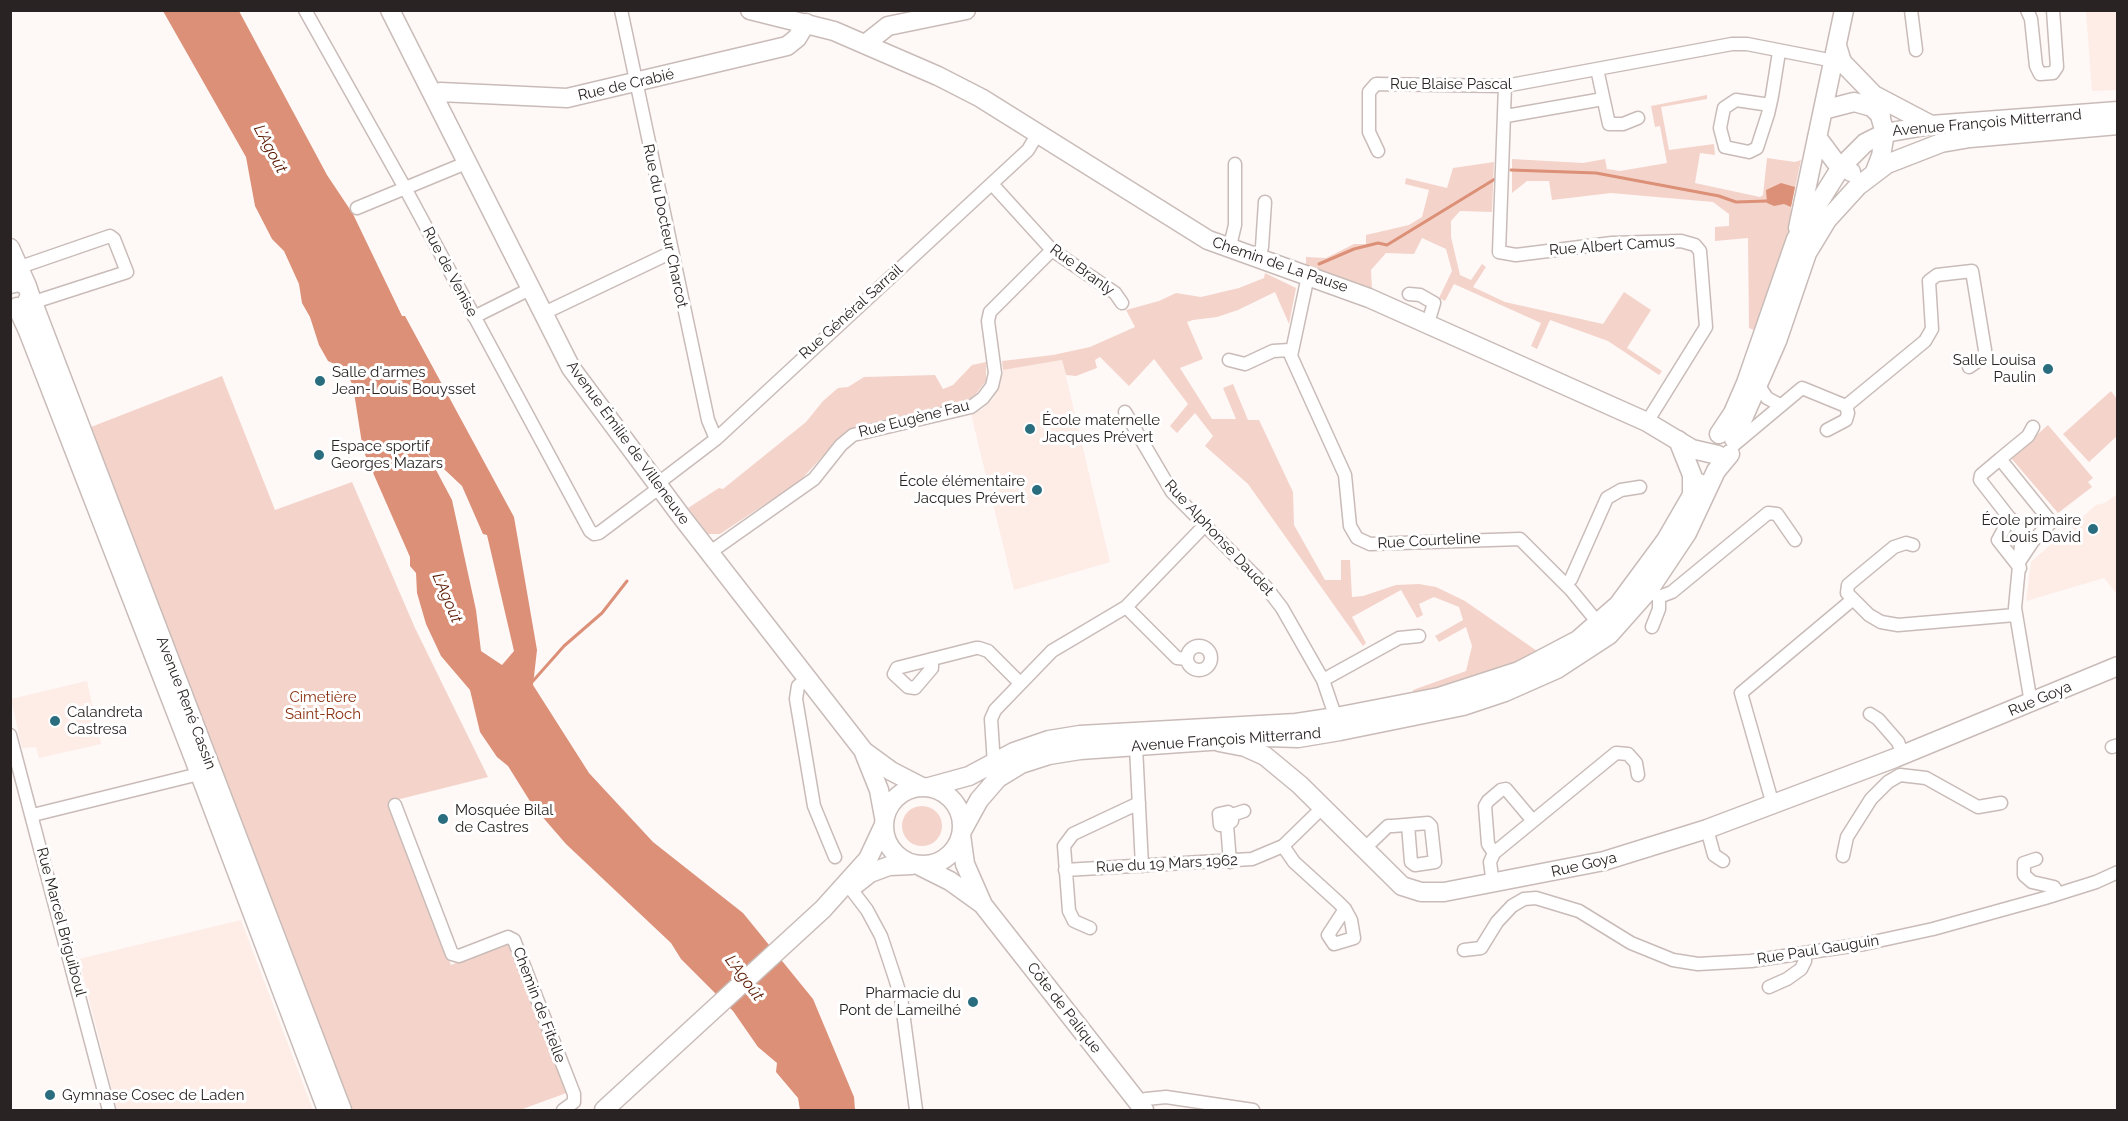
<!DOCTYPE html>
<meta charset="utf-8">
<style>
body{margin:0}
#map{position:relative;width:2128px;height:1121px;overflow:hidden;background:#fef8f7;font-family:Raleway,sans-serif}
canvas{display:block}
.frame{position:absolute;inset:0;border:12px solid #292423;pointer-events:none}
</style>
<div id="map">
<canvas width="2128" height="1121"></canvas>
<div class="frame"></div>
</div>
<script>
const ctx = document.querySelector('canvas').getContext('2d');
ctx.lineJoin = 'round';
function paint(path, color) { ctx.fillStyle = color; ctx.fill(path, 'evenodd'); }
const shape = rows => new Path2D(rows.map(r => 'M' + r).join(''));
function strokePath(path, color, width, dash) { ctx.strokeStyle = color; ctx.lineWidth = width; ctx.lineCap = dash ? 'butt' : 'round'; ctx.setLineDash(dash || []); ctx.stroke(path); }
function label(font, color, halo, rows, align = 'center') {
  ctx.font = font + ' Raleway,sans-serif'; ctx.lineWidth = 6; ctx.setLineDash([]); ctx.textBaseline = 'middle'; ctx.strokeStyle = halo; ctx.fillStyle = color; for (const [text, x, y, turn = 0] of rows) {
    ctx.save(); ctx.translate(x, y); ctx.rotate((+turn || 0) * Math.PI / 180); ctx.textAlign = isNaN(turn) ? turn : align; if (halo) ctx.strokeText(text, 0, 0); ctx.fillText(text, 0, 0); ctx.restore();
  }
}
paint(shape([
 [2086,11,2117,11,2117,90,2092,91],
 [1062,360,1110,562,1014,590,971,414,981,410,993,399,1003,370],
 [2117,494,2117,594,2104,578,2026,601,2031,562,2096,505,2105,503],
 [87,681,101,744,39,758,36,747,22,748,11,699],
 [241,920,313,1110,117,1110,79,959]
]), '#feece6');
paint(shape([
 [1707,95,1707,99,1661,107,1669,150,1714,144,1715,155,1700,153,1695,183,1760,197,1763,195,1767,158,1795,162,1801,160,1791,207,1792,229,1759,332,1749,328,1748,238,1715,241,1715,227,1729,226,1729,214,1713,202,1611,193,1552,200,1549,181,1527,181,1512,193,1512,159,1583,163,1605,159,1607,169,1620,171,1667,163,1660,126,1655,127,1651,106],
 [1494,162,1492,212,1460,211,1451,221,1451,237,1460,275,1471,280,1482,264,1486,267,1473,287,1505,302,1603,324,1624,292,1651,310,1627,348,1662,371,1659,375,1608,341,1550,320,1537,349,1531,346,1541,323,1454,284,1445,301,1439,298,1452,271,1446,249,1422,238,1414,254,1386,253,1371,270,1372,290,1306,265,1306,257,1326,258,1354,244,1366,244,1366,235,1409,225,1422,217,1429,190,1405,184,1406,178,1447,188,1453,168],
 [1265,273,1296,288,1289,324,1275,292,1238,310,1217,317,1193,320,1187,322,1203,359,1180,368,1212,419,1236,419,1223,388,1233,384,1248,420,1259,420,1293,492,1294,525,1325,580,1341,580,1341,560,1350,560,1352,597,1363,596,1396,585,1419,584,1436,587,1465,601,1537,651,1539,656,1414,697,1413,690,1466,671,1472,646,1466,627,1439,642,1435,636,1463,620,1459,607,1434,597,1419,604,1423,615,1417,618,1401,590,1352,617,1366,643,1363,646,1248,484,1205,446,1213,436,1195,413,1177,433,1170,426,1188,404,1154,359,1129,386,1100,357,1095,360,1097,368,1076,376,1066,375,1062,360,1003,370,1002,361,1053,355,1090,347,1135,327,1126,310,1159,301,1176,293,1201,297,1239,288,1264,278],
 [986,362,986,381,975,395,968,400,854,428,839,438,800,481,720,534,708,534,688,508,719,488,723,489,806,422,823,401,838,388,848,387,864,377,935,375,943,389,953,385,972,365],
 [222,376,275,510,352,482,415,628,488,777,388,802,451,965,510,941,569,1092,520,1110,352,1110,91,427],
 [2111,391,2117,399,2117,436,2089,462,2063,434],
 [2048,425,2093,478,2088,482,2092,487,2058,513,2011,458],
 '902 826a20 20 0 1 1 40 0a20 20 0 1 1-40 0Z'
]), '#f4d4ca');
paint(shape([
 [163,11,239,11,327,175,353,214,402,316,405,316,514,517,537,650,533,685,589,773,653,842,743,913,813,999,854,1097,855,1110,800,1110,798,1098,776,1072,777,1063,758,1047,733,1011,681,959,671,943,566,844,533,806,508,766,497,757,480,732,470,690,441,656,426,624,417,593,416,573,410,566,410,557,363,450,353,386,345,369,328,361,319,345,310,317,302,303,299,284,284,251,272,239,255,206,246,157],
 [427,453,462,486,483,534,487,535,514,651,502,665,481,651,476,610,452,500],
 [1781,183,1795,187,1791,207,1784,204,1774,206,1767,203,1766,190]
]), '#db9077');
strokePath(shape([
 [1511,170,1596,173,1719,196,1736,202,1767,201],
 [1319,264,1354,249,1378,243,1387,245,1495,179],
 [533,681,564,646,602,613,627,581]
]), '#db9077', 3);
const street = shape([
 [305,10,405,188,590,531,594,534,599,533,659,488],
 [621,10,708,420,716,439],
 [1911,10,1916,50],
 [2027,10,2031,19,2036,66,2040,74,2053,73,2057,67,2053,10],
 [1597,69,1609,124,1623,124,1638,118],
 [1505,86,1499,252,1516,255,1612,243,1681,241,1695,245,1700,251,1706,327,1647,422],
 [1770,105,1736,100,1724,108,1720,128,1725,147,1749,152,1757,148,1768,114,1772,96,1779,52],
 [1506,116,1603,99],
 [1378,151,1369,132,1369,92,1376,84,1505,86,1732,44,1747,44,1834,61],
 [992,184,1052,250,1115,293,1122,303],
 [357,208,466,163],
 [1229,250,1235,225,1235,164],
 [1258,260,1262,247,1265,202],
 [18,275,26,265,110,236,114,239,127,272,28,304],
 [1308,276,1291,356,1345,475,1350,526,1357,538,1370,544,1520,539,1571,590,1599,624],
 [1409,294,1420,295,1434,303,1428,323],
 [542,314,672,252],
 [474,317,530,289],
 [1229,360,1245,364,1273,351,1290,350],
 [1757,383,1767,398,1780,405],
 [1125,412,1172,492,1266,587,1282,608,1323,680,1338,724],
 [1827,430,1846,420,1848,413,1846,406],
 [1735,444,1802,388,1846,406,1925,341,1932,329,1929,281,1937,275,1972,271,1985,350,1985,356,1969,367],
 [2000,459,2028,436,2033,427],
 [657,484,716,439,1028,150,1038,133],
 [2010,518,1998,540,2020,568],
 [1913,545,1906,543,1894,547,1848,585,1847,593,1869,615,1881,622,1898,625,2015,615],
 [709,553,814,479,841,445,853,435,971,407,983,398,992,386,995,373,988,321,990,312,1052,250],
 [2021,559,2033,541,2051,522,2000,459,1981,475,1980,480,2022,534,2015,608,2031,703],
 [1566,584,1571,579,1607,498,1621,490,1640,487],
 [1649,590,1659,597,1672,592,1768,513,1777,514,1795,540],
 [1126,607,1177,658,1187,659],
 [1652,627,1659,609,1659,597],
 '1187 658a12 12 0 1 1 24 0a12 12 0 1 1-24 0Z',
 [932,659,932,668,915,688,908,687,894,674,897,668,976,648,979,648,988,651,1020,683],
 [807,679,798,686,796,699,814,806,835,857],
 [1323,680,1399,638,1419,636],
 [1870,714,1878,719,1898,742,1903,755],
 [10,735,109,1110],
 [1136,747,1142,866],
 [2112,747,2118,745],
 [994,764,991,719,995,710,1052,651,1126,607,1204,526],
 [395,805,452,954,459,956,508,937,514,940,574,1094,574,1102,563,1110],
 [1773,805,1741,693,1852,600],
 [33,815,207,772],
 [1232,815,1244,811],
 [1227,825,1220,825,1219,814,1228,812,1232,815,1232,821,1227,825,1230,862],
 [1707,829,1714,855,1723,861],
 [1283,846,1294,862,1338,902,1345,909,1351,920,1354,938,1334,944,1328,935,1345,909],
 [1364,849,1388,826,1393,826,1428,823,1431,826,1435,862,1415,865,1411,862,1408,825],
 [1494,853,1488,844,1485,806,1488,801,1501,790,1506,789,1533,821],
 [1843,856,1847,837,1871,799,1888,782,1900,775,1926,778,1978,807,2001,803],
 [2036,859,2024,863,2024,875,2032,882,2054,887,2058,894],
 [1065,870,1252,859,1283,846,1323,807],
 [1493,884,1490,862,1494,853,1616,753,1628,754,1636,763,1638,775],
 [851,889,867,910,881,936,893,972,901,997,916,1110],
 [1090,928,1074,921,1069,911,1064,846,1073,834,1139,803],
 [1464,950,1481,948,1497,922,1512,906,1524,899,1536,898,1579,911,1631,943,1673,960,1698,964,1751,961,1864,944,1933,929,2045,898,2096,882,2118,872],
 [1769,987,1787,979,1801,969,1805,961,1805,954],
 [1139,1104,1146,1099,1166,1097,1253,1110]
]);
const secondary = shape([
 [390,10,571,368,681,516,863,750,879,790,884,817],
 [750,10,834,31,938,76,981,98,1208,240,1369,298,1647,422,1692,449,1718,455],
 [867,45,869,41,888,26,966,10],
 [1837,46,1842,62,1874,95,1931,125],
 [434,96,440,92,567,98,787,46,797,38,806,23],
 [1823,110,1854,102,1872,107,1881,116],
 [1817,137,1837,164,1851,172],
 [1874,174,1881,156,1885,133,1874,95],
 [1798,228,1844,10],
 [10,248,27,286],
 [10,284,19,282,27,286,30,295,26,304],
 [30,295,342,1110],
 [17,307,28,331,193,756,327,1110],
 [1719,434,1733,413,1746,383,1796,239,1841,167,1865,143,1885,133,1931,125,2118,111],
 [1734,439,1777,341,1807,253,1827,220,1858,186,1887,164,1941,143,1970,138,2118,125],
 [1678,440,1692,475,1692,496],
 [1219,742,1245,747,1265,756,1300,785,1402,886,1421,892,1444,892,1604,861,1707,829,1895,758,2118,666],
 [865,752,891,771,922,787],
 '884 826a39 39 0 1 1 78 0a39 39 0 1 1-78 0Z',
 [929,787,969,776,1014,752,1049,740,1080,735,1296,723,1336,717,1439,697,1519,671,1578,640,1618,605,1666,540,1699,483],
 [962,831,979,800,998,778,1021,764,1049,755,1080,750,1267,737,1298,738,1340,731,1463,706,1505,692,1557,669,1609,635,1649,590,1687,533,1716,471,1730,454],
 [961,835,965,864,983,905,1144,1110],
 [920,866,950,881,982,904],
 [856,884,870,873,889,866,912,865],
 [604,1110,823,909,868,859,883,827]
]);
strokePath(street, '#c9bcb8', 15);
strokePath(secondary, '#c9bcb8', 21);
strokePath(street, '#fff', 12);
strokePath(secondary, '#fff', 18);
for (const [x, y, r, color] of [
 [2048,369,6,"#2a6d7f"],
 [320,381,6,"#2a6d7f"],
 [1030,429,6,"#2a6d7f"],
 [319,455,6,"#2a6d7f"],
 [1037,490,6,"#2a6d7f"],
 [2093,529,6,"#2a6d7f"],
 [55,721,6,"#2a6d7f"],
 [443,819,6,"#2a6d7f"],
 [973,1002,6,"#2a6d7f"],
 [50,1095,6,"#2a6d7f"]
]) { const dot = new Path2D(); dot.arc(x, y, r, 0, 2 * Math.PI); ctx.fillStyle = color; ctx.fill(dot); strokePath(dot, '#fff', 2); }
label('15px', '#292423', '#fff', [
 ["Rue Blaise Pascal",1451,84],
 ["Rue de Crabié",626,85,-13],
 ["Avenue François Mitterrand",1987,123,-5],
 ["Rue du Docteur Charcot",665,226,78],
 ["Rue Albert Camus",1612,246,-4],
 ["Chemin de La Pause",1280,265,19],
 ["Rue Branly",1082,270,36],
 ["Rue de Venise",450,272,62],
 ["Rue Général Sarrail",851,312,-42],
 ["Rue Eugène Fau",914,419,-14],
 ["Avenue Émilie de Villeneuve",628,443,54],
 ["Rue Alphonse Daudet",1219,538,47],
 ["Rue Courteline",1429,541,-3],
 ["Rue Goya",2040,699,-23],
 ["Avenue René Cassin",186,703,69],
 ["Avenue François Mitterrand",1226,740,-4],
 ["Rue du 19 Mars 1962",1167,864,-3],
 ["Rue Goya",1584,865,-13],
 ["Rue Marcel Briguiboul",61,922,75],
 ["Rue Paul Gauguin",1818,950,-9],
 ["Chemin de Fitelle",539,1005,69],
 ["Côte de Palique",1064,1008,52]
]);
label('15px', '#292423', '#fff', [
 ["Salle Louisa",2036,360,"right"],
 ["Paulin",2036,377,"right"],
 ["Salle d'armes",332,372],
 ["Jean-Louis Bouysset",332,389],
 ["École maternelle",1042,420],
 ["Jacques Prévert",1042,437],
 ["Espace sportif",331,446],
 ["Georges Mazars",331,463],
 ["École élémentaire",1025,481,"right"],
 ["Jacques Prévert",1025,498,"right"],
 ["École primaire",2081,520,"right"],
 ["Louis David",2081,537,"right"],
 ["Calandreta",67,712],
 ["Castresa",67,729],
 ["Mosquée Bilal",455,810],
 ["de Castres",455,827],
 ["Pharmacie du",961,993,"right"],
 ["Pont de Lameilhé",961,1010,"right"],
 ["Gymnase Cosec de Laden",62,1095]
], 'left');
label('15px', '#89300f', '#fff', [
 ["Cimetière",323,697],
 ["Saint-Roch",323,714]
]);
label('italic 16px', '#5b1800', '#fff', [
 ["L'Agoût",270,149,62],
 ["L'Agoût",447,598,67],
 ["L'Agoût",744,978,53]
]);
</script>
